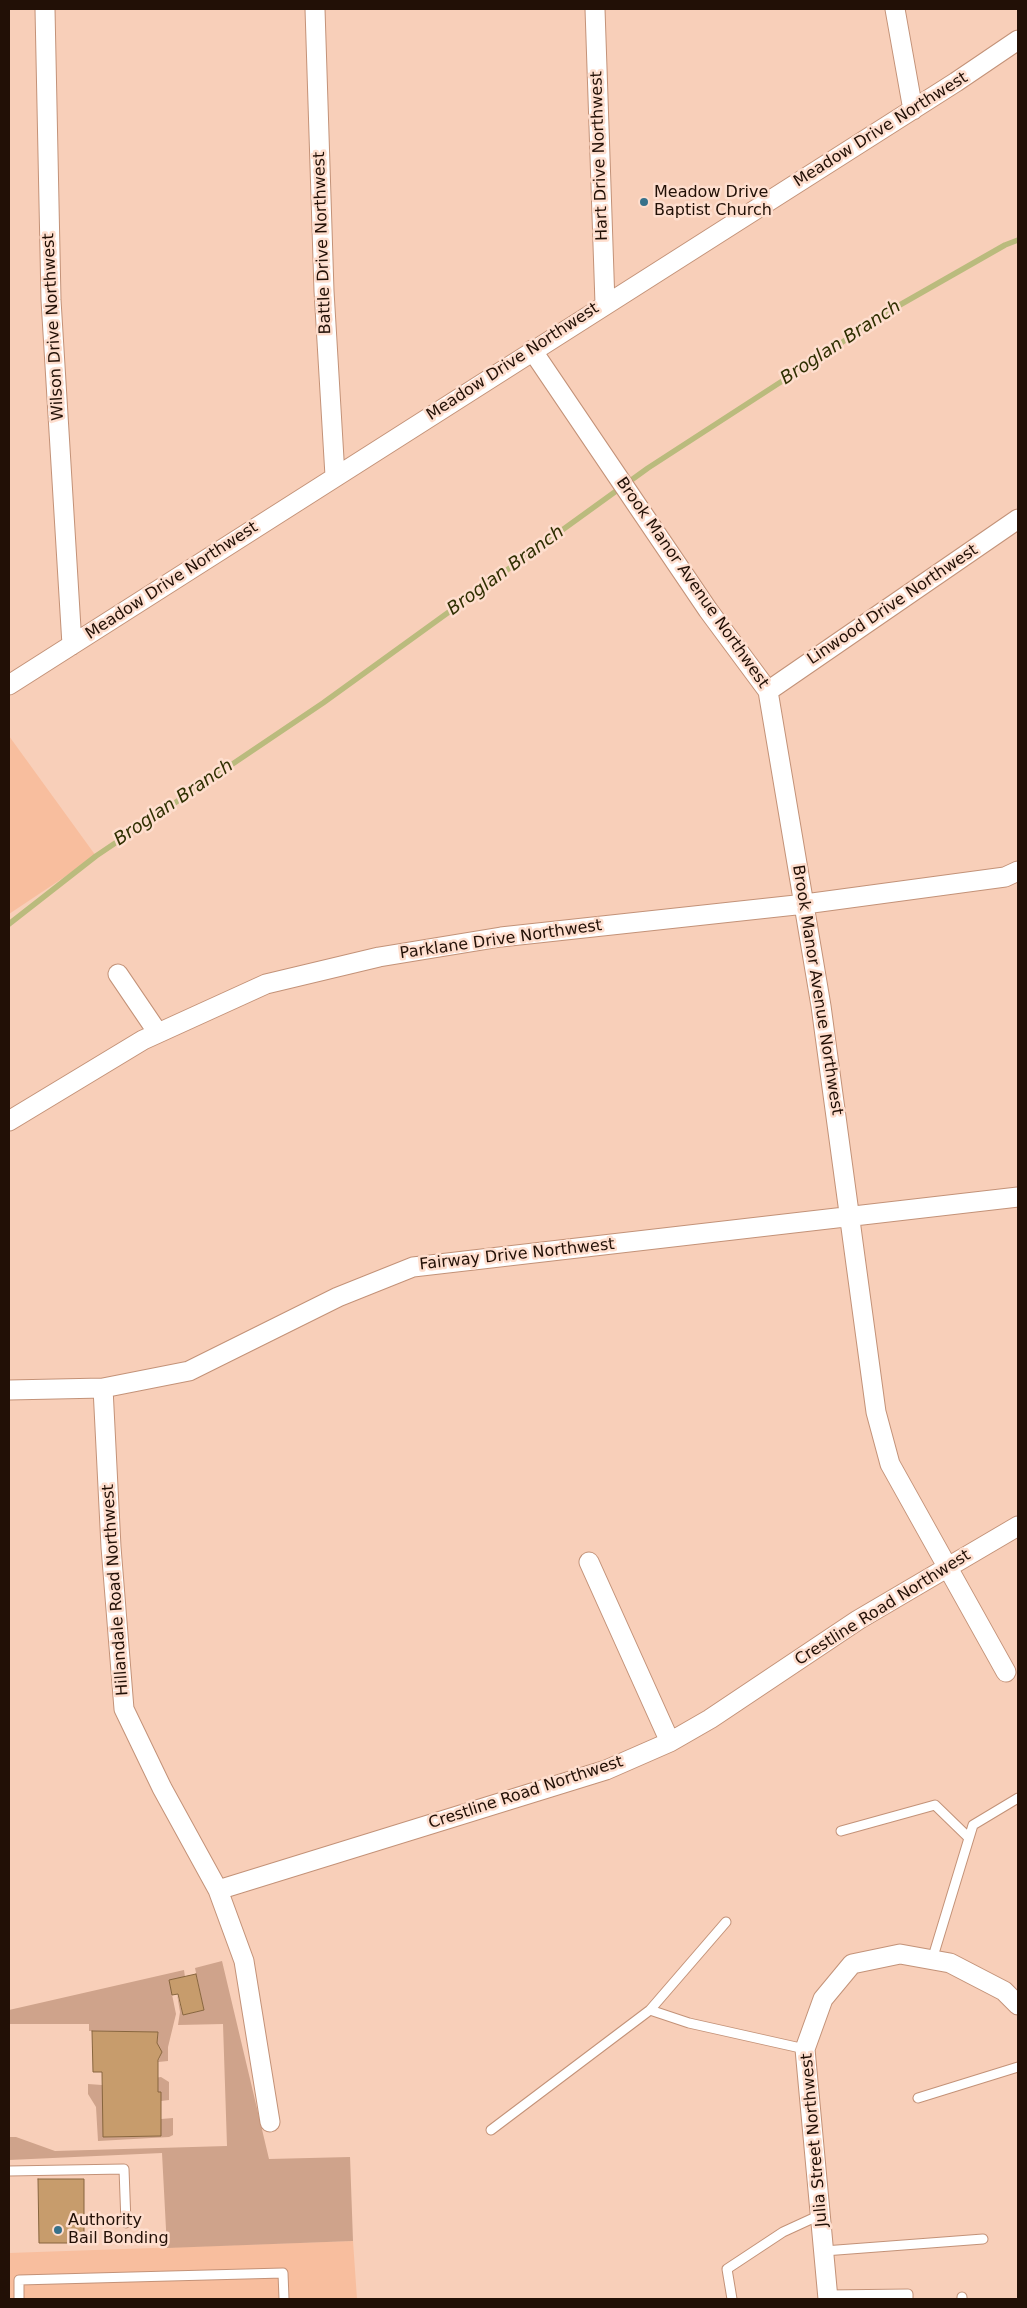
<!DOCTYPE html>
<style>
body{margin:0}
#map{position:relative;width:1027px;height:2308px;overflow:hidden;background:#f8cfb9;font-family:"DejaVu Sans",sans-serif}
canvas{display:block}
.frame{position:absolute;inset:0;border:10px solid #221006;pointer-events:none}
</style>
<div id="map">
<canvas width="1027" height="2308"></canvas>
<div class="frame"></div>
</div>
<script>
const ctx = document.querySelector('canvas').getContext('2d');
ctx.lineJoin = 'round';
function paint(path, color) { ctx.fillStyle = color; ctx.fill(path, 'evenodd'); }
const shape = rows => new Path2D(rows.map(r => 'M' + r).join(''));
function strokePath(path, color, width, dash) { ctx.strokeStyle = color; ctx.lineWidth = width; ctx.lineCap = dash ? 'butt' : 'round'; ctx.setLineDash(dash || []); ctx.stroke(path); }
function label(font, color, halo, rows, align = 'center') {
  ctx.font = font + ' "DejaVu Sans",sans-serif'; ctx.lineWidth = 5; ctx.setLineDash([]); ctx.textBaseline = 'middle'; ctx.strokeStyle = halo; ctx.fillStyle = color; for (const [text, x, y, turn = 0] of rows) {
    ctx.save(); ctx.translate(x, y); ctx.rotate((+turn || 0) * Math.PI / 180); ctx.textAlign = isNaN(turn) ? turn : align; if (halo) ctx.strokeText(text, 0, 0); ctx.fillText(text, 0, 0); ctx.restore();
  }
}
paint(shape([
 [9,736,96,856,9,914],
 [353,2241,357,2299,9,2299,9,2253]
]), '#f8be9e');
paint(shape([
 [222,1961,269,2159,350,2157,353,2241,167,2248,162,2153,9,2160,9,2137,16,2137,55,2151,227,2146,223,2024,178,2025,180,2012,177,1994,183,2015,204,2010,195,1968],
 [184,1970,185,1977,169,1980,176,2014,168,2047,168,2061,158,2062,162,2052,157,2043,158,2032,92,2031,89,2031,89,2024,9,2024,9,2010],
 [161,2077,169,2082,169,2100,161,2101,160,2092,103,2093,103,2137,161,2136,161,2119,173,2118,173,2135,169,2137,98,2141,96,2107,88,2094,88,2084,102,2085]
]), '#cfa38b');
strokePath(shape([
 [9,924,96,856,323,703,648,468,898,306,1005,245,1018,240]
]), '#babb7d', 5.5);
const building = shape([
 [196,1974,204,2010,183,2015,178,1994,172,1995,169,1980,196,1974],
 [92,2031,158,2032,157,2043,162,2052,158,2060,158,2092,161,2092,161,2136,103,2137,102,2072,93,2072,92,2031],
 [38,2179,84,2179,84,2243,39,2243,38,2179]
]);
paint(building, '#c79c6c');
strokePath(building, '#87653e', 1);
const service = shape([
 [841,1831,935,1805,969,1838],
 [932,1960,973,1825,1018,1798],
 [650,2010,726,1922],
 [918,2098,1018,2067],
 [491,2130,650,2010,689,2023,805,2049],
 [9,2171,124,2169,126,2223],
 [824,2251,983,2239],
 [828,2295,908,2294,908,2299],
 [962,2297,962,2299],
 [19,2299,19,2280,283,2273,284,2299],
 [732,2299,727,2269,783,2232,820,2215]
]);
const minor = shape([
 [45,9,51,300,72,645],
 [315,9,324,291,335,476],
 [595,9,605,304],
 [895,9,913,110],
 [532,350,708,610,768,691,821,1006,876,1412,890,1464,1006,1672],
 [9,685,956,82,1018,40],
 [768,691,1018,519],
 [118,974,158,1033],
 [9,1121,143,1040,266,984,379,957,501,937,805,904,1005,877,1018,871],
 [103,1388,111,1547,124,1709,162,1788,218,1890,244,1961,270,2122],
 [9,1390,103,1388,189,1371,338,1297,413,1267,1018,1197],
 [589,1562,670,1742],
 [218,1890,606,1770,670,1742,710,1719,858,1620,1018,1526],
 [828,2299,805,2049,823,1999,852,1964,900,1954,950,1963,1004,1991,1018,2005]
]);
strokePath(service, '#c39278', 11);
strokePath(minor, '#c39278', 21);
strokePath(service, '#fff', 9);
strokePath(minor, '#fff', 19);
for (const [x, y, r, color] of [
 [644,202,5,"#37718a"],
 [58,2230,5,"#37718a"]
]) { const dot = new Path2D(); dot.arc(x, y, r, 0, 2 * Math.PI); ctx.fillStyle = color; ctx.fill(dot); strokePath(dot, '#fedece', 2); }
label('16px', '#221006', '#fedece', [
 ["Meadow Drive Northwest",881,130,-32],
 ["Hart Drive Northwest",600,156,-92],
 ["Battle Drive Northwest",323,243,-92],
 ["Wilson Drive Northwest",54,327,-93],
 ["Meadow Drive Northwest",513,362,-33],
 ["Meadow Drive Northwest",172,581,-33],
 ["Brook Manor Avenue Northwest",692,583,55],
 ["Linwood Drive Northwest",893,605,-34],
 ["Parklane Drive Northwest",501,940,-8],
 ["Brook Manor Avenue Northwest",817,990,81],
 ["Fairway Drive Northwest",517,1255,-6],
 ["Hillandale Road Northwest",116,1590,-94],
 ["Crestline Road Northwest",883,1608,-32],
 ["Crestline Road Northwest",526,1793,-18],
 ["Julia Street Northwest",815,2140,-95]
]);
label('16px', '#221006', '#fedece', [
 ["Meadow Drive",654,193],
 ["Baptist Church",654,211],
 ["Authority",68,2221],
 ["Bail Bonding",68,2239]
], 'left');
label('italic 18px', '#2f2f00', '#fedece', [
 ["Broglan Branch",841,343,-33],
 ["Broglan Branch",506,571,-36],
 ["Broglan Branch",174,803,-34]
]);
</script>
